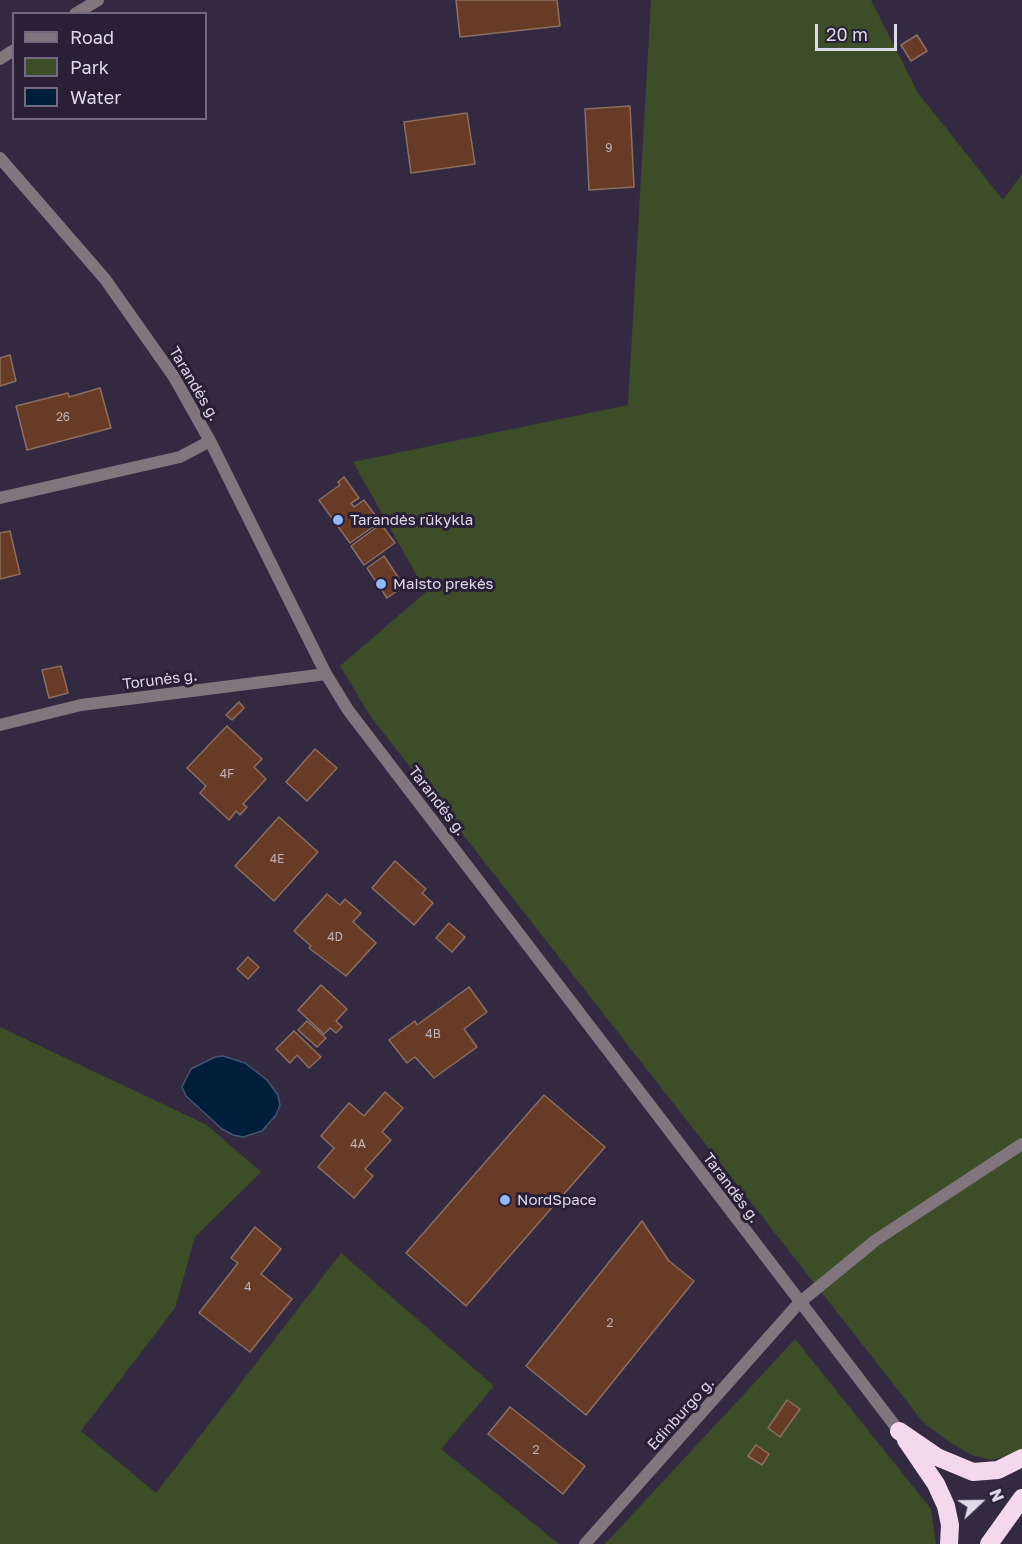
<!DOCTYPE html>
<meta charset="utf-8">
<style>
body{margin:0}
#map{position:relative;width:1022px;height:1544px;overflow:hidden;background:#332a41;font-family:"Golos Text",sans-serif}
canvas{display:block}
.legend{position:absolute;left:12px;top:12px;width:195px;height:108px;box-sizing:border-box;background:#292037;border:2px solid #726a7e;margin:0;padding:8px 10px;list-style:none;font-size:18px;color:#dfdae9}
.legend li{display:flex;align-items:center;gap:12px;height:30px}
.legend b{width:30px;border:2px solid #726a7e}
.north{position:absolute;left:950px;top:1472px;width:60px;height:60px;-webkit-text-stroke:4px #292037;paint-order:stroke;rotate:68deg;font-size:16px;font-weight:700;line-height:24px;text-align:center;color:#dfdae9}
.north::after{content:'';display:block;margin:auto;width:21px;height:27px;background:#dfdae9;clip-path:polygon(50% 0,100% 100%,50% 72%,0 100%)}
.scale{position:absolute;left:815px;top:24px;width:82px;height:27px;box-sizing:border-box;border:3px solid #dfdae9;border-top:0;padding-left:8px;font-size:18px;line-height:21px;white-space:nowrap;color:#dfdae9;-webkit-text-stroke:4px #292037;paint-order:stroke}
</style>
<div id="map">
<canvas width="1022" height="1544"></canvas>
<ul class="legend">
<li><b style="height:8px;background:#82767e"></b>Road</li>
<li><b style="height:16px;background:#3c4d28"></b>Park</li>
<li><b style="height:16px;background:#001d3c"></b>Water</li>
</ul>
<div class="north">N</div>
<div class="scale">20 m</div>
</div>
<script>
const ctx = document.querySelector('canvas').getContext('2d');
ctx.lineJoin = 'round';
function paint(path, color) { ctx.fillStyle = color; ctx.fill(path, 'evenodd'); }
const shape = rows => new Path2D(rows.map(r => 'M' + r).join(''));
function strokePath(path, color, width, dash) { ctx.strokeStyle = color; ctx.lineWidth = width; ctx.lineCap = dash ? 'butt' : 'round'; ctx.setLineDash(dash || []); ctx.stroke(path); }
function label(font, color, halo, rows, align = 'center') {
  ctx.font = font + ' "Golos Text",sans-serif'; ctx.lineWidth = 6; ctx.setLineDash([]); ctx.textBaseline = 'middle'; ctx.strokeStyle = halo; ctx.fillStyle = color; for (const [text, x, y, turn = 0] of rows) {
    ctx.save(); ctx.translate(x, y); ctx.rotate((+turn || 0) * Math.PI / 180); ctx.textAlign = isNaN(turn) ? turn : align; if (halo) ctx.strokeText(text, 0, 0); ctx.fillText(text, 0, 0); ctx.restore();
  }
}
paint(shape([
 [651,0,871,0,918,93,1003,200,1022,174,1022,1449,1011,1456,990,1460,972,1455,949,1442,923,1422,371,717,340,666,426,592,353,462,628,405],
 [0,1027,207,1125,261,1172,195,1237,175,1308,81,1431,156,1493,341,1253,494,1386,441,1449,559,1544,0,1544],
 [795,1339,931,1509,936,1544,605,1544]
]), '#3c4d28');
const water = shape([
 [223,1056,245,1063,267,1080,278,1095,280,1105,276,1115,262,1131,243,1137,233,1135,222,1129,186,1096,182,1087,191,1069,215,1057,223,1056]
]);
paint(water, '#001d3c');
strokePath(water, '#435670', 1.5);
const building = shape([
 [456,0,557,0,560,26,460,37,456,0],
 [917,35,927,51,911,61,901,45,917,35],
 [630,106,634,187,589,190,585,109,630,106],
 [467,113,475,164,411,173,404,122,467,113],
 [10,355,16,381,0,386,0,358,10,355],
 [100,388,111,428,27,450,16,406,68,393,69,397,100,388],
 [344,477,359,498,351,503,354,507,364,500,380,522,350,543,319,500,340,485,338,482,344,477],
 [381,524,395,543,364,565,351,546,381,524],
 [10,531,20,574,0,579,0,533,10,531],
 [384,556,404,586,387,598,367,568,384,556],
 [61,666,68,693,49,698,42,670,61,666],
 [239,702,244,708,232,720,226,715,239,702],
 [227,726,262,759,254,767,266,779,243,804,247,807,240,815,236,811,229,820,200,793,206,786,187,768,227,726],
 [315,749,337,768,307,801,286,782,315,749],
 [279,817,318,852,274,901,235,866,279,817],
 [395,861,426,889,422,893,433,903,414,925,372,888,395,861],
 [327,894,340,905,345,899,361,913,353,922,376,943,346,976,309,948,311,946,294,931,327,894],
 [449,923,465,937,452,952,436,938,449,923],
 [248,957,259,967,248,979,237,969,248,957],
 [321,985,347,1009,336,1021,342,1027,336,1033,330,1028,324,1034,298,1010,321,985],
 [469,987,487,1012,464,1029,477,1047,434,1078,415,1057,407,1063,389,1040,415,1021,417,1025,469,987],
 [307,1021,326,1038,317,1047,298,1030,307,1021],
 [294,1031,321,1057,309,1068,297,1055,290,1063,276,1049,294,1031],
 [385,1092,403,1108,382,1132,391,1140,365,1169,373,1176,354,1198,318,1167,334,1148,321,1136,349,1103,364,1116,385,1092],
 [544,1095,605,1147,466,1306,406,1253,544,1095],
 [642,1221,669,1261,694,1281,586,1415,526,1366,642,1221],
 [255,1227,281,1249,261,1274,292,1299,250,1352,199,1313,238,1263,231,1258,255,1227],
 [787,1400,800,1409,780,1437,768,1428,787,1400],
 [510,1407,585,1466,563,1494,488,1434,510,1407],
 [756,1445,769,1454,762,1465,748,1456,756,1445]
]);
paint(building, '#673b25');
strokePath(building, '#8c6f61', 1.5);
strokePath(shape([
 [75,14,98,0],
 [0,59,14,50],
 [0,158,105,279,174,377,210,441,326,674,348,710,899,1431],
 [0,498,180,457,210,441],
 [0,725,81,705,326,674],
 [585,1544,799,1303,876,1240,1022,1144]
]), '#82767e', 12);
strokePath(shape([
 [899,1431,937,1457,973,1472,998,1470,1022,1458],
 [906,1440,936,1484,946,1506,950,1525,949,1544],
 [989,1544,1022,1498]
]), '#f5d8ed', 18);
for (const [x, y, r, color] of [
 [338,520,6,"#90b8fd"],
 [381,584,6,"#90b8fd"],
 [505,1200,6,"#90b8fd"]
]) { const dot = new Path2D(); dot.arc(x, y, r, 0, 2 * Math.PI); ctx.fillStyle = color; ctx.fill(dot); strokePath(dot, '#292037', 2); }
label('12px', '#c1b2b8', null, [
 ["9",609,148],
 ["26",63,417],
 ["4F",227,774],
 ["4E",277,859],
 ["4D",335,937],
 ["4B",433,1034],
 ["4A",358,1144],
 ["4",248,1287],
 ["2",610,1323],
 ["2",536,1450]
]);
label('15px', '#dfdae9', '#292037', [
 ["Tarandės g.",194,384,59],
 ["Torunės g.",160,680,-7],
 ["Tarandės g.",437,801,52],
 ["Tarandės g.",731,1188,53],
 ["Edinburgo g.",681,1414,-48]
]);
label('15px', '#dfdae9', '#292037', [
 ["Tarandės rūkykla",350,520],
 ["Maisto prekės",393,584],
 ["NordSpace",517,1200]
], 'left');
</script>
